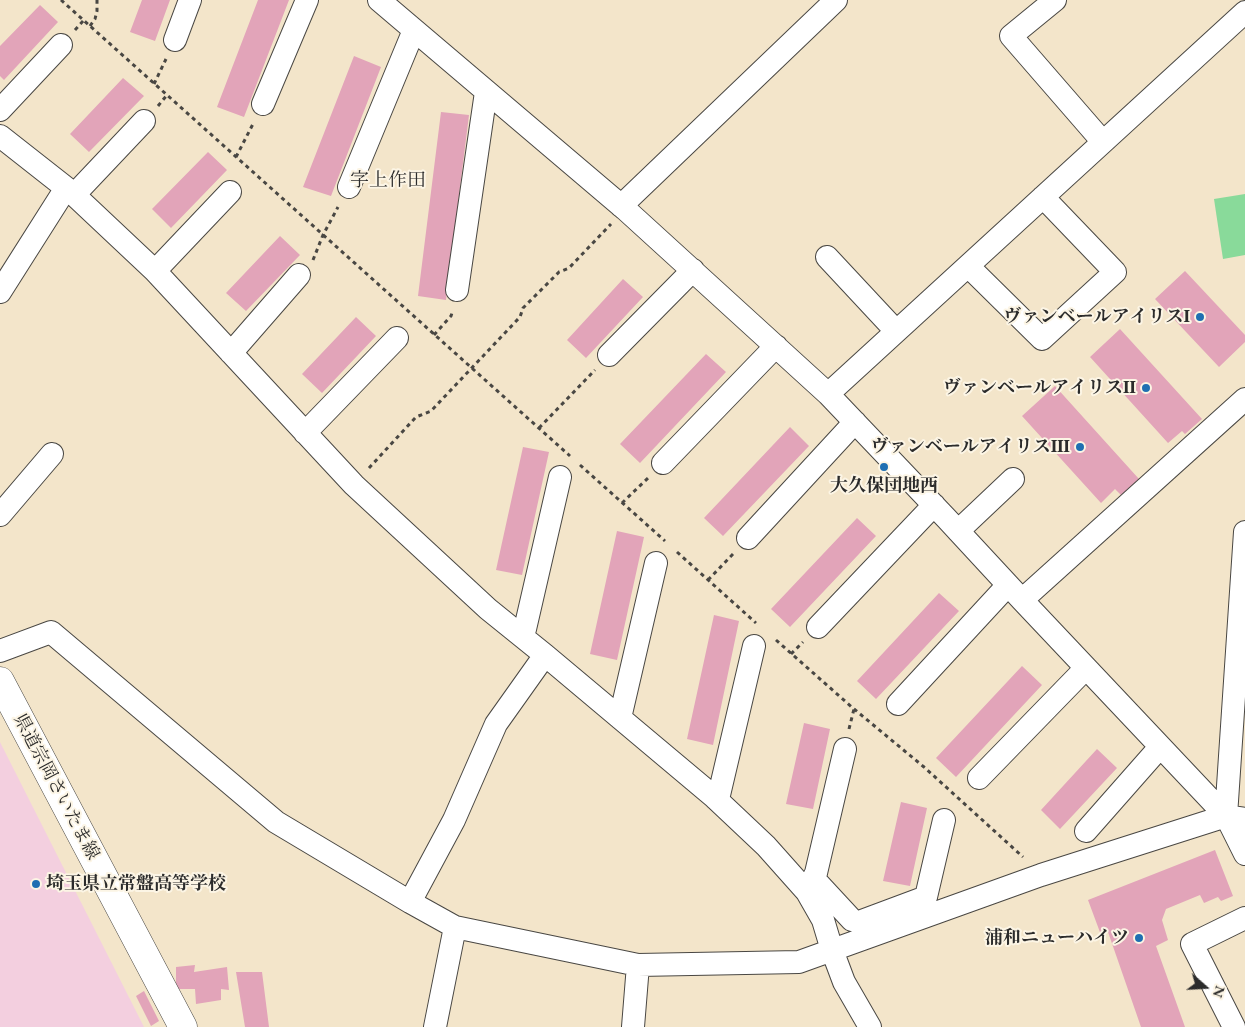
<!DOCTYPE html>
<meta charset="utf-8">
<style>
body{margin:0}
#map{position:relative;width:1245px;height:1027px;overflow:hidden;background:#f3e5ca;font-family:"EB Garamond",serif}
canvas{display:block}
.north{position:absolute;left:1180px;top:962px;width:50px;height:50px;-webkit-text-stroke:4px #fcf5e5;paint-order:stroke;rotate:109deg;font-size:14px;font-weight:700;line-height:20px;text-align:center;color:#2b2b2b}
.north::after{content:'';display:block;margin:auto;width:18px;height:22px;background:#2b2b2b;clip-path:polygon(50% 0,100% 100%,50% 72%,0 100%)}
</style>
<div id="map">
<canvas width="1245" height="1027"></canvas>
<div class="north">N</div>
</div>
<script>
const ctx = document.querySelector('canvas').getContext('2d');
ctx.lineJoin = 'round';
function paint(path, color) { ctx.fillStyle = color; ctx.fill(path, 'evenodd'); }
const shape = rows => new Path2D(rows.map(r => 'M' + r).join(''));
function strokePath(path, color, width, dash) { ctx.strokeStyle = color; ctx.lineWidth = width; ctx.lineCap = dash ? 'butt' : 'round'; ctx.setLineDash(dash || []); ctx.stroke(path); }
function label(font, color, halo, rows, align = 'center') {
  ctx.font = font + ' "EB Garamond","Noto Serif JP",serif'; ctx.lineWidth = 4; ctx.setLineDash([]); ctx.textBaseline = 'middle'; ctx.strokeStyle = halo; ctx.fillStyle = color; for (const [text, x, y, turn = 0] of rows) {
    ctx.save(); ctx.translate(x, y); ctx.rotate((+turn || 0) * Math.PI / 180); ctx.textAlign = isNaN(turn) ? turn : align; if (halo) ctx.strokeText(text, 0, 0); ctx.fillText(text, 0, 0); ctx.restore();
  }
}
paint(shape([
 [0,742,144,1027,0,1027]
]), '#f3cfdf');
paint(shape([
 [1245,194,1245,255,1223,259,1214,199]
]), '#89da9a');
paint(shape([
 [142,0,170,0,155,41,130,32],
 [258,0,289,0,244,117,217,107],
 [40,5,58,22,4,80,0,76,0,46],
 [354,56,381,67,331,196,303,187],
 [123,78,144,96,89,152,70,134],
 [441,112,469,115,446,300,418,296],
 [208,152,227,170,171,228,152,209],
 [280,236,300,255,246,311,226,293],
 [1185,271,1245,335,1245,342,1219,367,1155,299],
 [623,279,643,297,586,358,567,340],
 [356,317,376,336,322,393,302,374],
 [1120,329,1202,419,1185,434,1182,431,1168,443,1090,357],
 [706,354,726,372,640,463,620,444],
 [1055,386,1139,479,1121,495,1115,489,1101,503,1022,416],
 [790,427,809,446,723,536,704,518],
 [523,447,549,452,522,575,496,570],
 [857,518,876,536,790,627,771,609],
 [617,531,644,537,617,660,590,654],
 [939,593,959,611,876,699,857,681],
 [714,615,739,621,713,745,687,739],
 [1022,666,1042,685,956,777,936,758],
 [804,723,830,729,813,809,786,804],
 [1097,749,1117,768,1060,829,1041,810],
 [901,802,927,808,910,886,883,881],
 [1215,850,1233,896,1221,901,1218,897,1204,903,1200,895,1166,909,1162,920,1168,940,1156,946,1185,1027,1141,1027,1108,932,1101,935,1088,900],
 [195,965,194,972,227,967,229,990,221,989,221,1000,196,1004,195,989,176,989,176,967],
 [236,972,262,972,269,1027,245,1027],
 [144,991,159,1021,151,1026,136,996]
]), '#e2a4b9');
const minor = shape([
 [379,0,625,209,828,394,947,519,1022,600,1226,816,1245,854],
 [1055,0,1011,36,1103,142],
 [175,40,190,0],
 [263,104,307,0],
 [0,110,61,45],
 [0,136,70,191,155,271,354,485,488,609,545,655,713,796,766,846,807,892,823,920,832,950,844,982,870,1027],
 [349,187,414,30],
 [74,195,144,121],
 [621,206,836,0],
 [827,257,896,331],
 [968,266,1042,339,1115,272,1043,197],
 [155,271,230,192],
 [457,290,486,92],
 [0,292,66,188],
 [231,353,299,275],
 [609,355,693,270],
 [828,394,1245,12],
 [305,433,397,338],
 [663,463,776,346],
 [0,515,52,454],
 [958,531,1013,479],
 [748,538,855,422],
 [1022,600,1245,399],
 [818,627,934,505],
 [521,635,525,629,560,477],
 [0,651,51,632,276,822,410,902,455,927,638,965,799,962,1041,875,1226,816,1245,819],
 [898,704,1008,585],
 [620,718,656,563],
 [979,778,1086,668],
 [716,799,719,795,754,646],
 [1226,816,1245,532],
 [1086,831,1160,747],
 [814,879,852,920,859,922,926,897,944,820],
 [807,891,816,873,845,749],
 [410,902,454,820,496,724,545,655],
 [435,1027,455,927],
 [633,1027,638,965],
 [1234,1027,1192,944,1245,918]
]);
const major = shape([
 [0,681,183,1027]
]);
strokePath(minor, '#494743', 24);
strokePath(major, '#494743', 29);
strokePath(shape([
 [61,0,570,456],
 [90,26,95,19,97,11,97,0],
 [75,30,84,20],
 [154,84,166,59],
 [158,106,167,95],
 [236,157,254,122],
 [313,260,323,235,338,207],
 [434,335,451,316,453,310],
 [539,428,595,370],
 [580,465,665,541],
 [369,468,416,417,431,411,520,317,523,308,559,272,569,268,611,224],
 [622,503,648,478],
 [677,552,756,623],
 [708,580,734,553],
 [776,640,854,709,924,767,1023,857],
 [791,654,803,642],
 [849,729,854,709]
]), '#494743', 3, [4, 4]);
strokePath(minor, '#fff', 22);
strokePath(major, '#fff', 28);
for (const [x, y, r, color] of [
 [1200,317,5,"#1f6fb2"],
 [1146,388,5,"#1f6fb2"],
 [1080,447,5,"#1f6fb2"],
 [884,467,5,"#1f6fb2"],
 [36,884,5,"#1f6fb2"],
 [1139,938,5,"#1f6fb2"]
]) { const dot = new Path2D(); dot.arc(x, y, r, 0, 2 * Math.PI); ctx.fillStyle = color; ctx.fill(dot); strokePath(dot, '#fcf5e5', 2); }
label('bold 18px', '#2b2b2b', '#fcf5e5', [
 ["ヴァンベールアイリスⅠ",1190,317],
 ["ヴァンベールアイリスⅡ",1136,388],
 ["ヴァンベールアイリスⅢ",1070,447],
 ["大久保団地西",884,486,"center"],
 ["埼玉県立常盤高等学校",46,884,"left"],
 ["浦和ニューハイツ",1129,938]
], 'right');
label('18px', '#2b2b2b', '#fcf5e5', [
 ["県道宗岡さいたま線",56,787,62]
]);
label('19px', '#2b2b2b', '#fcf5e5', [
 ["字上作田",388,181]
]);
</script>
